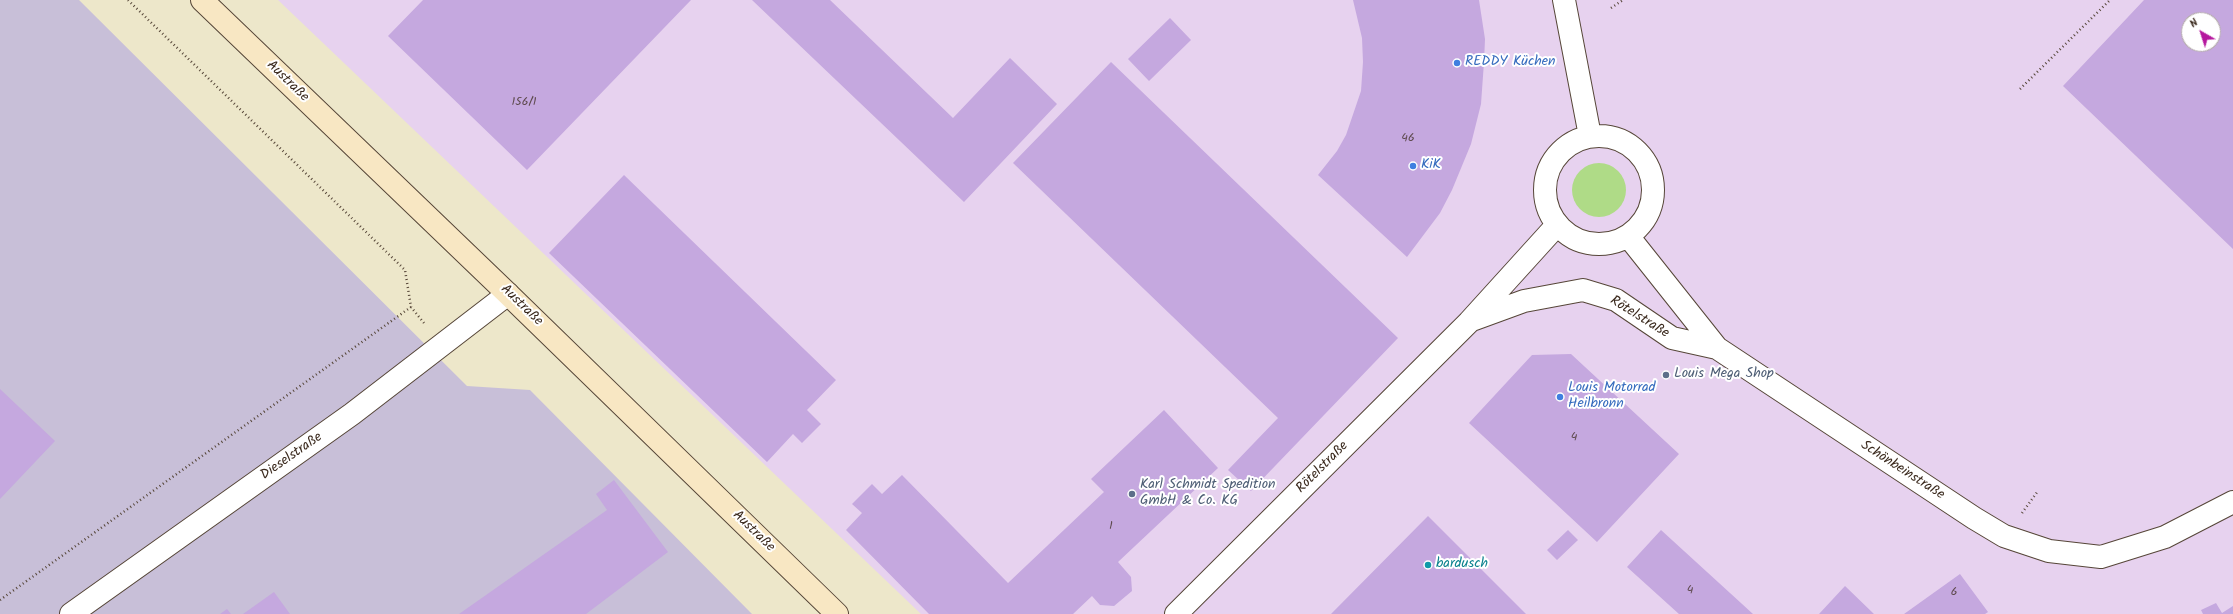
<!DOCTYPE html>
<meta charset="utf-8">
<style>
body{margin:0}
#map{position:relative;width:2233px;height:614px;overflow:hidden;background:#ede7ca;font-family:Kalam,sans-serif}
canvas{display:block}
.north{position:absolute;left:2181px;top:12px;width:40px;height:40px;box-sizing:border-box;background:#fff;border:1px solid #b1aaa5;border-radius:50%;rotate:321deg;font-size:11px;font-weight:700;line-height:16px;text-align:center;color:#3b2a1e}
.north::after{content:'';display:block;margin:auto;width:14px;height:18px;background:#b5179e;clip-path:polygon(50% 0,100% 100%,50% 72%,0 100%)}
</style>
<div id="map">
<canvas width="2233" height="614"></canvas>
<div class="north">N</div>
</div>
<script>
const ctx = document.querySelector('canvas').getContext('2d');
ctx.lineJoin = 'round';
function paint(path, color) { ctx.fillStyle = color; ctx.fill(path, 'evenodd'); }
const shape = rows => new Path2D(rows.map(r => 'M' + r).join(''));
function strokePath(path, color, width, dash) { ctx.strokeStyle = color; ctx.lineWidth = width; ctx.lineCap = dash ? 'butt' : 'round'; ctx.setLineDash(dash || []); ctx.stroke(path); }
function label(font, color, halo, rows, align = 'center') {
  ctx.font = font + ' Kalam,sans-serif'; ctx.lineWidth = 4; ctx.setLineDash([]); ctx.textBaseline = 'middle'; ctx.strokeStyle = halo; ctx.fillStyle = color; for (const [text, x, y, turn = 0] of rows) {
    ctx.save(); ctx.translate(x, y); ctx.rotate((+turn || 0) * Math.PI / 180); ctx.textAlign = isNaN(turn) ? turn : align; if (halo) ctx.strokeText(text, 0, 0); ctx.fillText(text, 0, 0); ctx.restore();
  }
}
paint(shape([
 [278,0,2233,0,2233,614,921,614],
 [2189,20,2213,20,2213,44,2189,44]
]), '#e7d2ef');
paint(shape([
 [0,0,79,0,467,386,530,390,752,614,0,614]
]), '#c8bfd8');
paint(shape([
 '1572 190a27 27 0 1 1 54 0a27 27 0 1 1-54 0Z'
]), '#afdb87');
paint(shape([
 [423,0,691,0,527,170,388,36],
 [752,0,830,0,953,118,1010,58,1057,104,964,202],
 [1353,0,1479,0,1485,39,1484,62,1481,104,1471,144,1452,190,1440,213,1407,257,1318,175,1337,151,1346,135,1361,91,1363,62,1362,38],
 [2144,0,2233,0,2233,249,2063,86],
 [2189,20,2213,20,2213,44,2189,44],
 [1170,18,1191,40,1149,81,1128,59],
 [1111,62,1398,338,1251,491,1228,470,1278,418,1013,163],
 [624,175,836,380,807,410,821,424,802,443,793,434,767,462,549,253],
 [1571,354,1679,454,1597,542,1469,423,1532,355],
 [0,389,55,441,0,499],
 [1164,410,1218,468,1118,562,1131,577,1132,591,1114,606,1100,605,1092,596,1073,614,929,614,846,530,862,513,852,504,872,484,882,494,902,475,1008,583,1104,492,1091,479],
 [614,480,668,552,586,614,459,614,607,510,596,494],
 [1428,516,1526,614,1331,614],
 [1568,530,1578,540,1557,560,1547,550],
 [1661,530,1753,614,1679,614,1627,567],
 [1960,574,1988,612,1985,614,1904,614],
 [1845,586,1874,614,1819,614],
 [274,592,290,614,243,614],
 [2216,603,2222,613,2233,606,2233,614,2203,614,2201,610],
 [227,609,231,614,220,614]
]), '#c5a8df');
const minor = shape([
 [1564,0,1590,136],
 '1545 190a54 54 0 1 1 108 0a54 54 0 1 1-108 0Z',
 [1628,236,1717,348,1974,518,2004,536,2049,551,2101,557,2165,537,2233,502],
 [1472,320,1524,301,1583,290,1616,300,1672,338,1717,348],
 [71,614,352,414,508,294],
 [1176,614,1469,322,1557,225]
]);
const secondary = shape([
 [202,0,508,294,837,614]
]);
strokePath(minor, '#564638', 24);
strokePath(secondary, '#564638', 24);
strokePath(shape([
 [128,0,405,270,411,307,424,323],
 [1611,8,1623,0],
 [2020,89,2110,0],
 [2022,513,2038,491],
 [0,600,411,307]
]), '#564638', 2.5, [1, 3]);
strokePath(minor, '#fff', 22);
strokePath(secondary, '#f8e7c3', 22);
for (const [x, y, r, color] of [
 [1457,63,4,"#3f7fe0"],
 [1413,166,4,"#3f7fe0"],
 [1666,375,4,"#5c6f8a"],
 [1560,397,4,"#3f7fe0"],
 [1132,494,4,"#5c6f8a"],
 [1428,565,4,"#0f9aa8"]
]) { const dot = new Path2D(); dot.arc(x, y, r, 0, 2 * Math.PI); ctx.fillStyle = color; ctx.fill(dot); strokePath(dot, '#fff', 1.5); }
label('12px', '#5e4a4e', null, [
 ["156/1",524,103],
 ["46",1408,139],
 ["4",1574,438],
 ["1",1111,527],
 ["4",1690,591],
 ["6",1954,593]
]);
label('14px', '#366cbe', '#fff', [
 ["REDDY Küchen",1465,63],
 ["KiK",1421,166],
 ["Louis Motorrad",1568,389],
 ["Heilbronn",1568,405]
], 'left');
label('14px', '#3b2a1e', '#fff', [
 ["Austraße",287,82,44],
 ["Austraße",521,306,44],
 ["Rötelstraße",1639,318,32],
 ["Dieselstraße",292,457,-35],
 ["Rötelstraße",1323,468,-45],
 ["Schönbeinstraße",1902,471,33],
 ["Austraße",753,532,44]
]);
label('14px', '#4e5e75', '#fff', [
 ["Louis Mega Shop",1674,375],
 ["Karl Schmidt Spedition",1140,486],
 ["GmbH & Co. KG",1140,502]
], 'left');
label('14px', '#0d838f', '#fff', [
 ["bardusch",1436,565]
], 'left');
</script>
